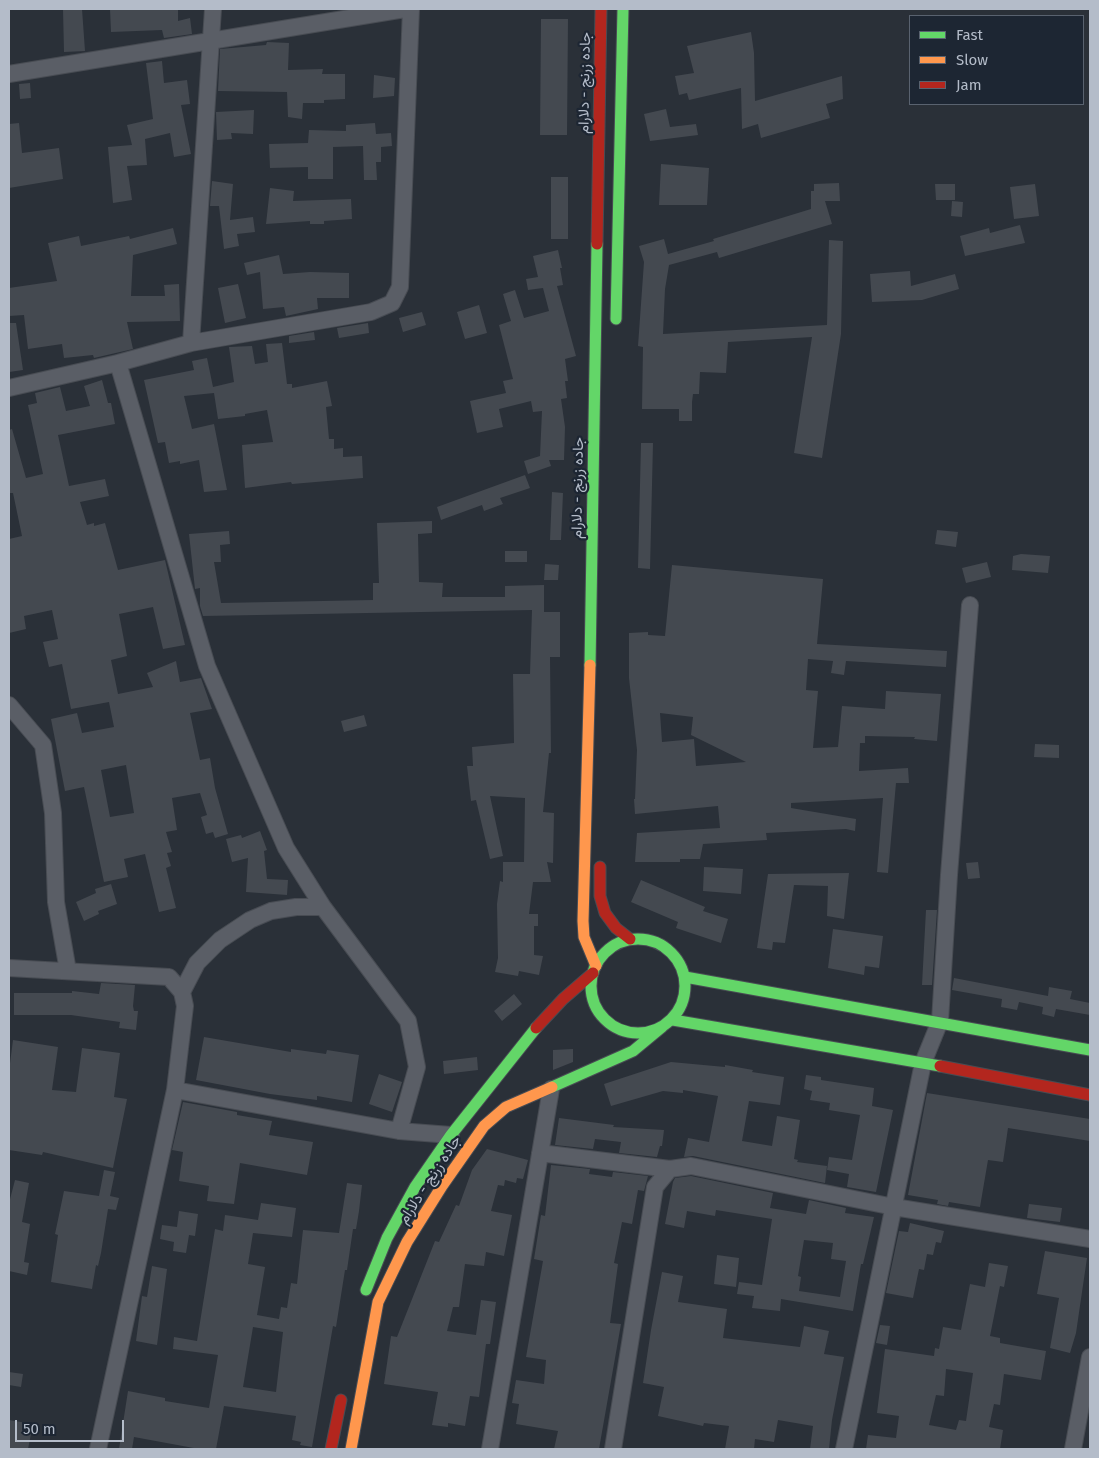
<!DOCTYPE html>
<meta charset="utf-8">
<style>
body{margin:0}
#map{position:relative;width:1099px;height:1458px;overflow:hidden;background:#2a3038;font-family:"Fira Sans",sans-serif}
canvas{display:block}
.frame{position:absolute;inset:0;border:10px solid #b4bcc9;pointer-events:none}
.legend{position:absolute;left:909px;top:15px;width:175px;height:90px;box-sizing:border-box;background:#1d2633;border:1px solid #59626f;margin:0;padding:6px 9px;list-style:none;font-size:15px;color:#b4bcc9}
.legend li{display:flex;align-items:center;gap:10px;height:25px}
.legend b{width:25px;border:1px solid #59626f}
.scale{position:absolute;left:15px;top:1420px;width:109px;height:22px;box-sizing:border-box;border:2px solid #b4bcc9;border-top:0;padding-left:6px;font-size:15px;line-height:18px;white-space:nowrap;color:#b4bcc9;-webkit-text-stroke:4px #1d2633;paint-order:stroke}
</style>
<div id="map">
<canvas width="1099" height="1458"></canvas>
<div class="frame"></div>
<ul class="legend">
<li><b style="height:6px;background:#63d668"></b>Fast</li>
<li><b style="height:6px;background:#ff974d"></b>Slow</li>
<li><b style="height:6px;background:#b3261e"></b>Jam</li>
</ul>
<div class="scale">50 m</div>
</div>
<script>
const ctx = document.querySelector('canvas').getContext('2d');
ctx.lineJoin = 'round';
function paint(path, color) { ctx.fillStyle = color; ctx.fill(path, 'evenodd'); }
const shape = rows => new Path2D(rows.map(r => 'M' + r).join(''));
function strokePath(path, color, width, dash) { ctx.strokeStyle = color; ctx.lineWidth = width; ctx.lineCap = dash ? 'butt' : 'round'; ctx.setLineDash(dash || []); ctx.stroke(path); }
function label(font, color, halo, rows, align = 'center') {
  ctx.font = font + ' "Fira Sans",Vazirmatn,sans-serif'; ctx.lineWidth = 4.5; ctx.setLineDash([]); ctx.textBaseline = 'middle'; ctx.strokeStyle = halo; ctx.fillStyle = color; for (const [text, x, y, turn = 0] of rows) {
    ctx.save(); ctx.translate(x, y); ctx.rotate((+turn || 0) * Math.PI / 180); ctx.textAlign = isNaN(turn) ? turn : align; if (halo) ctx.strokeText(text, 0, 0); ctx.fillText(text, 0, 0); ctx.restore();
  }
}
paint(shape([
 [63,9,82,9,85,51,64,52],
 [110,9,178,9,178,21,190,18,192,34,164,38,162,30,111,32],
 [541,19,568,19,567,135,540,135],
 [751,32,754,53,755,101,842,76,843,99,826,104,830,118,761,138,758,124,742,129,741,88,689,100,687,93,679,95,675,76,694,73,687,46],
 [267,42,289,43,288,70,323,69,322,74,345,74,345,99,324,100,324,103,303,103,302,119,288,117,287,92,218,91,220,49,266,45],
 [162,61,164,83,187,80,190,104,181,105,191,154,174,157,170,133,145,139,147,165,127,166,132,200,113,203,108,147,132,145,127,125,153,119,146,63],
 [374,75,395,78,394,96,373,98],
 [30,83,31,98,20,99,19,84],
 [666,109,670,127,696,124,698,135,650,141,644,114],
 [254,110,253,134,231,133,232,139,217,140,216,112],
 [19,123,22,153,59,148,63,179,9,188,9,124],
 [375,123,376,134,391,133,392,146,381,147,381,162,376,162,377,180,364,180,363,146,333,147,333,179,308,179,308,167,270,168,269,144,308,143,309,130,346,131,346,125],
 [661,164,709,168,707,205,659,205],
 [551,177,568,177,568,239,551,239],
 [212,181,233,184,230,220,253,217,255,232,237,234,239,246,224,249,219,206,210,206],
 [839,183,840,201,825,201,832,224,719,258,717,252,669,265,665,289,663,334,827,325,829,240,843,241,841,334,822,458,794,453,812,337,728,342,726,373,700,372,699,394,693,394,692,402,692,421,679,421,679,409,642,409,643,347,638,346,644,262,639,246,664,239,668,254,714,241,713,239,811,209,811,191,814,191,814,184],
 [935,184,955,184,955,200,936,200],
 [1035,184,1039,216,1014,219,1010,187],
 [270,188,294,191,293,201,351,199,352,219,324,221,324,224,310,224,310,221,266,224],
 [952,201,963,202,962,217,951,216],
 [1020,225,1025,243,965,256,960,236,989,228,990,233],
 [173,228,177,244,133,255,131,296,165,296,164,285,179,284,180,321,127,322,133,349,94,358,93,355,64,358,62,344,28,349,24,315,9,316,9,288,57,281,48,243,79,236,81,246,129,236,130,239],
 [558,250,562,268,560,268,563,285,557,286,576,356,565,359,568,381,565,381,567,398,561,399,565,427,564,460,549,460,551,466,528,474,524,461,540,456,542,411,533,412,531,401,499,409,503,427,477,433,470,401,506,393,503,381,513,379,499,325,511,321,503,294,515,290,524,318,549,311,543,288,528,290,526,279,538,277,533,256],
 [279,255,283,274,310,272,349,273,349,298,317,298,318,309,286,316,284,307,263,309,260,272,247,275,244,263],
 [910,271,911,286,955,274,959,289,922,300,872,302,870,274],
 [238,284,246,318,225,323,218,288],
 [479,305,487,333,465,339,457,312],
 [422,312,426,325,403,332,399,318],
 [9,323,16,323,23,370,9,372],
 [368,323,369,333,339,338,337,328],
 [314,332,315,340,289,343,289,336],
 [282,343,287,384,292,384,292,388,327,381,332,406,326,407,329,439,334,439,334,449,343,448,343,457,362,456,363,478,292,484,291,482,245,488,242,445,273,442,267,410,245,414,245,416,218,419,214,393,184,396,192,429,214,424,227,490,204,492,199,460,180,464,180,461,169,463,165,442,158,443,144,380,194,370,192,361,207,358,213,387,234,382,229,347,252,346,255,364,268,362,266,344],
 [102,380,108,403,111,403,115,424,58,435,69,486,105,479,109,496,80,502,87,525,94,523,94,526,105,523,118,570,165,560,185,645,163,649,153,607,119,614,127,656,111,660,118,694,153,687,147,673,176,661,180,682,201,678,212,709,190,713,200,760,210,758,215,788,228,834,215,838,213,832,206,834,201,817,207,815,200,793,172,798,177,830,166,832,172,852,167,853,171,866,166,868,176,908,159,912,145,854,124,859,128,877,104,882,84,787,65,791,51,719,77,713,82,733,114,727,109,702,71,709,62,664,49,667,43,642,58,639,52,610,24,616,26,629,9,633,9,539,22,536,13,493,9,493,9,430,12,429,26,478,43,474,28,405,37,403,35,393,60,387,66,411,90,406,84,386],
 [126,765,134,813,110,817,101,770],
 [641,443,653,443,650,569,638,568],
 [525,475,530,488,500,498,503,504,484,511,482,505,441,520,437,507],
 [552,492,563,493,561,540,550,540],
 [432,521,432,533,418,534,419,582,443,583,442,597,505,597,505,586,544,585,544,612,560,612,560,657,550,657,551,753,549,753,543,812,554,813,553,863,547,862,551,882,533,882,529,914,538,914,538,926,534,926,534,955,543,956,539,975,519,971,518,976,495,972,498,958,497,904,500,881,503,882,503,862,524,862,525,798,490,796,503,856,490,859,476,800,471,801,467,766,473,766,472,747,514,743,513,674,530,674,532,610,203,616,200,606,200,588,195,589,189,534,229,531,230,544,220,545,221,562,214,562,221,603,373,600,373,583,379,583,377,523],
 [937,530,958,532,956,547,935,544],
 [505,551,527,551,527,562,505,562],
 [1021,554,1050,556,1048,573,1012,570,1013,556],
 [987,562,991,577,966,583,962,568],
 [545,564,559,565,558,580,544,580],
 [672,565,823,579,817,644,947,651,946,667,846,661,844,675,831,673,833,661,808,659,806,690,818,691,813,748,838,747,842,706,885,709,886,691,941,694,937,741,914,739,915,737,865,736,865,743,860,743,859,771,908,768,909,783,896,783,888,873,877,872,883,798,791,803,791,808,856,819,855,831,846,829,766,833,767,840,703,844,700,859,680,859,680,862,635,862,637,833,720,828,718,806,635,814,634,799,635,799,637,750,629,678,629,633,648,632,648,635,665,636],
 [660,713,693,717,691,735,746,762,696,766,694,739,662,742],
 [364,715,367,726,344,732,341,721],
 [1035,744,1059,745,1059,758,1034,757],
 [260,831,267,850,264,851,267,879,288,880,287,895,246,892,248,858,232,862,226,839,241,835,242,838],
 [978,862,980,878,968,879,966,863],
 [704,867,743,869,741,894,703,891],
 [849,873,844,919,827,916,828,886,794,885,785,943,773,942,772,950,757,948,768,874],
 [641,880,705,907,703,911,728,919,721,943,676,928,678,922,631,902],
 [111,884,117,904,98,911,99,914,84,921,76,902,96,893,95,889],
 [926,910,937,910,932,985,922,985],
 [833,929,883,936,879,968,865,966,864,975,828,968],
 [954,978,1048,996,1049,987,1072,991,1070,999,1090,1003,1090,1015,1056,1009,1054,1017,1042,1014,1043,1007,1019,1002,1017,1010,1001,1007,1002,999,952,990],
 [101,983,135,985,133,1006,134,1011,138,1011,136,1030,119,1028,120,1022,71,1015,14,1015,14,993,72,993,72,991,99,994],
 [514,994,522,1004,502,1021,494,1011],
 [204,1037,291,1052,291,1049,326,1054,327,1050,359,1055,352,1102,317,1096,317,1100,270,1094,196,1080],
 [13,1040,58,1047,52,1090,76,1092,82,1048,120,1053,114,1097,127,1099,113,1168,43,1152,42,1155,9,1150,9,1071],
 [573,1049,573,1062,553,1070,553,1050],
 [477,1057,478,1070,444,1074,443,1061],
 [671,1062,725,1067,725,1065,753,1070,752,1072,784,1077,780,1105,749,1101,742,1141,772,1146,777,1116,800,1120,794,1159,798,1160,797,1162,827,1166,825,1183,693,1156,684,1157,688,1138,709,1142,718,1096,683,1090,683,1093,663,1091,611,1106,604,1084],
 [379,1074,402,1082,392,1112,369,1104],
 [806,1075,821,1077,821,1080,874,1088,872,1106,893,1110,876,1192,847,1187,849,1174,827,1170,829,1157,852,1160,860,1115,829,1110,830,1103,810,1100,812,1091,804,1089],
 [927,1093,1090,1119,1090,1141,1008,1128,1003,1162,988,1160,980,1207,949,1202,948,1206,937,1204,938,1200,908,1195],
 [183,1102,237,1112,237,1115,272,1121,269,1135,313,1142,307,1175,240,1163,234,1204,207,1201,209,1186,179,1181,183,1152,172,1150],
 [559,1118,614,1125,613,1127,664,1130,662,1146,660,1146,657,1157,619,1153,621,1142,595,1139,593,1149,555,1145],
 [487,1149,528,1160,523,1179,517,1178,516,1183,505,1180,504,1186,498,1185,491,1211,512,1215,504,1256,486,1252,484,1266,465,1264,459,1307,453,1307,447,1331,476,1335,481,1300,496,1302,490,1344,486,1344,479,1397,470,1396,465,1426,448,1423,448,1427,432,1425,438,1392,384,1384,391,1336,397,1337,435,1241,439,1242,456,1205,459,1206,472,1170],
 [551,1165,590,1169,589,1174,612,1177,613,1172,648,1176,644,1191,638,1190,632,1224,622,1222,614,1263,618,1264,610,1323,621,1324,599,1449,554,1449,558,1431,516,1424,519,1404,512,1403,516,1380,544,1384,546,1360,526,1357,543,1261,534,1259,541,1215,545,1216],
 [104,1170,115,1172,110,1196,119,1198,116,1210,108,1209,101,1253,98,1266,96,1265,92,1289,51,1282,58,1235,55,1234,64,1191,99,1196],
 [691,1176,773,1193,770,1208,806,1214,809,1200,846,1208,845,1213,874,1217,863,1264,861,1264,853,1311,781,1299,780,1311,752,1308,754,1296,737,1294,739,1282,762,1285,772,1219,716,1210,715,1216,687,1211,684,1228,665,1224,673,1182,675,1178],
 [804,1240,833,1243,831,1259,846,1261,840,1297,799,1291,801,1277,798,1276],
 [15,1180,29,1183,22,1222,30,1224,24,1262,29,1263,27,1275,9,1271,9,1203],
 [347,1183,362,1185,359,1211,356,1229,353,1229,347,1270,345,1270,336,1327,333,1326,312,1447,300,1445,301,1442,292,1440,296,1416,224,1406,216,1449,199,1449,134,1437,132,1449,119,1449,128,1391,165,1398,165,1401,209,1408,218,1355,173,1349,174,1337,197,1341,215,1229,223,1231,225,1215,258,1220,261,1203,296,1208,292,1237,253,1233,248,1264,265,1267,257,1315,279,1319,281,1307,287,1308,291,1283,297,1284,303,1230,339,1233],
 [253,1327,283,1332,276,1392,243,1387],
 [1029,1204,1062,1208,1060,1222,1027,1218],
 [179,1211,198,1214,195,1236,189,1235,186,1253,173,1251,174,1242,160,1239,162,1225,177,1227],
 [910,1223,944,1231,941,1243,936,1242,933,1255,927,1254,924,1270,919,1269,913,1298,886,1293,899,1231,908,1232],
 [1045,1251,1087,1258,1076,1333,1070,1353,1050,1348,1059,1298,1037,1294],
 [717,1255,739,1258,736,1287,714,1284],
 [989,1263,1008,1266,1004,1287,1000,1286,990,1336,1000,1338,1000,1343,1046,1351,1041,1380,1004,1374,1000,1405,994,1404,989,1427,1003,1430,1000,1449,866,1449,868,1435,896,1438,899,1416,877,1413,885,1349,934,1356,935,1348,939,1349,943,1327,961,1330,970,1284,985,1287],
 [946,1369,973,1373,966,1421,959,1420,956,1430,929,1425,936,1395,944,1396],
 [152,1266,167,1269,157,1345,136,1341,142,1296,147,1297],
 [662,1272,683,1276,678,1302,727,1309,723,1338,800,1347,804,1326,829,1331,824,1354,844,1357,832,1420,829,1449,810,1449,813,1426,778,1420,774,1442,755,1439,754,1449,725,1449,729,1426,704,1423,703,1426,658,1416,664,1387,643,1383,651,1330],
 [880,1325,890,1326,887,1345,876,1343],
 [9,1372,23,1374,21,1387,9,1385],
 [9,1420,33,1424,28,1449,9,1449]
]), '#444950');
const street = shape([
 [9,74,405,9],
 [191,343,213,9],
 [118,363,207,666,286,848,323,907,408,1021,417,1067,399,1131],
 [9,388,118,363,191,343,371,312,392,303,400,287,411,9],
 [9,705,43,745,53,813,56,902,68,971],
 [9,968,169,977,182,992,185,1006,175,1090,98,1449],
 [182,992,197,963,220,940,250,920,271,911,296,907,323,907],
 [175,1090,399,1131,451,1135],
 [540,1153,670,1169],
 [490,1449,551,1089],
 [613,1449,655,1187,670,1169,691,1166,894,1207,1090,1239],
 [844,1449,923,1063,940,1021,949,875,970,605],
 [1073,1449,1090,1357]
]);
const fast = shape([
 [616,319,623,9],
 [590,665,597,244],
 '591 986a47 47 0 1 1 94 0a47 47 0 1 1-94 0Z',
 [685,977,1090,1050],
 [673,1020,940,1066],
 [552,1087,633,1051,662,1027],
 [366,1290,387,1238,415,1187,451,1135,536,1028]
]);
const slow = shape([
 [590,665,583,921,584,937,596,966],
 [351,1449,378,1302,407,1242,442,1186,484,1126,506,1107,552,1087]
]);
const jam = shape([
 [597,244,601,9],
 [600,867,600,896,605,913,616,928,630,939],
 [536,1028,563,999,593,973],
 [940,1066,1090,1095],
 [331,1449,341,1400]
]);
strokePath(street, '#484c53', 18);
strokePath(fast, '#484c53', 13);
strokePath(slow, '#484c53', 13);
strokePath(jam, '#484c53', 13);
strokePath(street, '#5a5e66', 16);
strokePath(fast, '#63d668', 11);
strokePath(slow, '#ff974d', 11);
strokePath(jam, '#b3261e', 11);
label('15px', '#b4bcc9', '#1d2633', [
 ["جاده زرنج - دلارام",585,83,-89],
 ["جاده زرنج - دلارام",578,488,-89],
 ["جاده زرنج - دلارام",430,1180,-57]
]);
</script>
